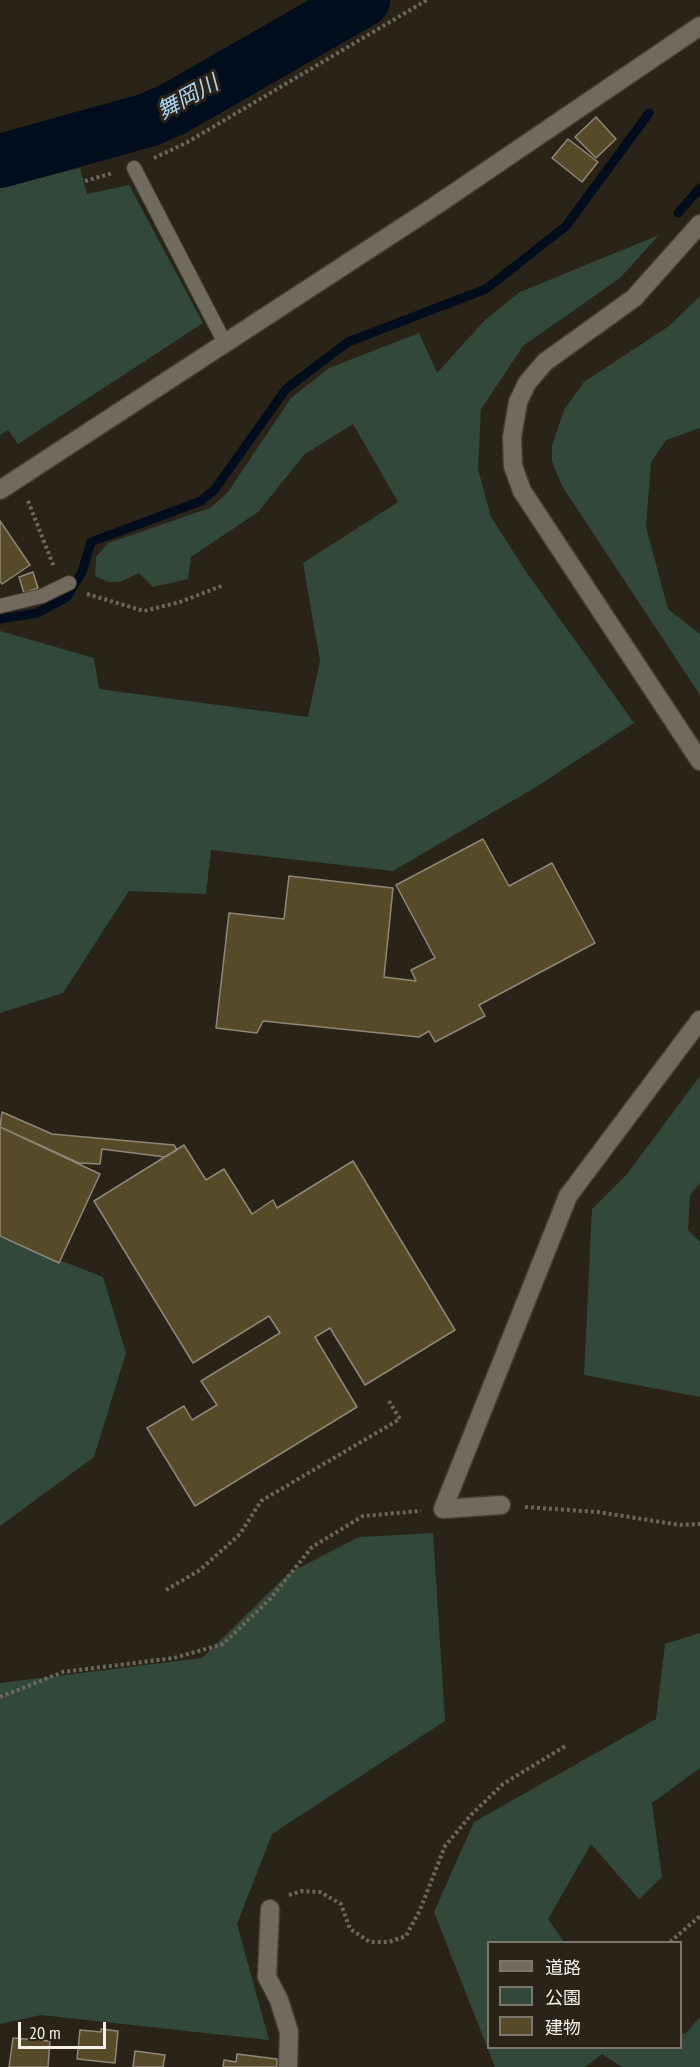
<!DOCTYPE html>
<meta charset="utf-8">
<style>
body{margin:0}
#map{position:relative;width:700px;height:2067px;overflow:hidden;background:#292417;font-family:"PT Sans Narrow","Noto Sans JP",sans-serif}
canvas{display:block}
.legend{position:absolute;left:487px;top:1941px;width:195px;height:108px;box-sizing:border-box;background:#292417;border:2px solid #7a766b;margin:0;padding:8px 10px;list-style:none;font-size:18px;color:#f4f1e9}
.legend li{display:flex;align-items:center;gap:12px;height:30px}
.legend b{width:30px;border:2px solid #7a766b}
.scale{position:absolute;left:18px;top:2022px;width:88px;height:27px;box-sizing:border-box;border:3px solid #f4f1e9;border-top:0;padding-left:8px;font-size:18px;line-height:21px;white-space:nowrap;color:#f4f1e9;-webkit-text-stroke:4px #292417;paint-order:stroke}
</style>
<div id="map">
<canvas width="700" height="2067"></canvas>
<ul class="legend">
<li><b style="height:8px;background:#706b5c"></b>道路</li>
<li><b style="height:16px;background:#31483b"></b>公園</li>
<li><b style="height:16px;background:#574a29"></b>建物</li>
</ul>
<div class="scale">20 m</div>
</div>
<script>
const ctx = document.querySelector('canvas').getContext('2d');
ctx.lineJoin = 'round';
function paint(path, color) { ctx.fillStyle = color; ctx.fill(path, 'evenodd'); }
const shape = rows => new Path2D(rows.map(r => 'M' + r).join(''));
function strokePath(path, color, width, dash) { ctx.strokeStyle = color; ctx.lineWidth = width; ctx.lineCap = dash ? 'butt' : 'round'; ctx.setLineDash(dash || []); ctx.stroke(path); }
function label(font, color, halo, rows, align = 'center') {
  ctx.font = font + ' "PT Sans Narrow","Noto Sans JP",sans-serif'; ctx.lineWidth = 6; ctx.setLineDash([]); ctx.textBaseline = 'middle'; ctx.strokeStyle = halo; ctx.fillStyle = color; for (const [text, x, y, turn = 0] of rows) {
    ctx.save(); ctx.translate(x, y); ctx.rotate((+turn || 0) * Math.PI / 180); ctx.textAlign = isNaN(turn) ? turn : align; if (halo) ctx.strokeText(text, 0, 0); ctx.fillText(text, 0, 0); ctx.restore();
  }
}
paint(shape([
 [80,168,87,194,129,185,203,323,18,444,8,430,0,435,0,188],
 [659,235,620,278,523,346,481,409,478,469,491,517,527,573,634,723,536,787,393,871,211,850,206,894,129,891,63,993,0,1013,0,631,94,658,99,689,308,717,320,661,303,563,398,502,353,424,305,454,258,512,191,557,188,579,153,587,139,573,120,582,108,582,95,576,96,557,108,543,210,508,228,492,291,398,329,368,419,333,437,373,485,320,520,292],
 [700,296,700,428,666,440,651,462,646,527,668,609,700,634,700,695,562,486,552,461,552,446,564,410,584,382,669,326],
 [700,1076,700,1183,690,1195,688,1230,700,1242,700,1397,584,1375,592,1209,627,1174],
 [0,1237,103,1277,126,1353,94,1457,0,1526],
 [433,1533,445,1721,272,1834,237,1924,269,2040,41,2015,0,2024,0,1683,202,1658,289,1573,359,1537],
 [700,1633,700,1768,652,1803,662,1877,639,1899,591,1844,548,1919,564,1942,488,1942,488,2048,680,2048,681,2033,685,2034,700,2017,700,2067,622,2067,602,2054,585,2067,495,2067,434,1912,474,1822,656,1719,665,1644]
]), '#31483b');
strokePath(shape([
 [678,213,700,188],
 [0,619,37,613,67,597,82,572,91,542,201,501,215,489,286,389,348,342,486,289,566,226,649,113]
]), '#000d1c', 9);
strokePath(shape([
 [0,161,148,120,173,109,363,0]
]), '#000d1c', 54);
const building = shape([
 [596,117,616,139,596,158,575,137,596,117],
 [568,139,598,162,582,182,552,158,568,139],
 [0,521,30,565,2,584,0,581,0,521],
 [33,572,38,588,24,593,19,577,33,572],
 [483,839,509,886,552,863,595,943,479,1005,485,1016,435,1042,429,1031,419,1037,263,1021,257,1033,216,1028,229,913,284,919,289,876,393,888,384,977,416,981,411,970,435,958,396,885,483,839],
 [2,1112,52,1134,174,1145,177,1150,165,1157,102,1149,100,1164,79,1163,0,1127,2,1112],
 [0,1127,100,1174,59,1263,0,1236,0,1127],
 [184,1145,206,1180,224,1169,252,1214,273,1200,277,1208,353,1161,455,1330,365,1385,330,1328,315,1337,357,1407,195,1506,147,1428,184,1406,192,1420,217,1405,201,1381,280,1333,269,1316,193,1363,94,1201,184,1145],
 [101,2029,118,2031,115,2063,77,2059,80,2030,101,2032,101,2029],
 [13,2038,50,2041,48,2067,9,2067,13,2038],
 [135,2051,165,2055,163,2067,133,2067,135,2051],
 [237,2054,277,2059,277,2067,223,2067,224,2060,236,2062,237,2054]
]);
paint(building, '#574a29');
strokePath(building, '#8e8879', 1.5);
const service = shape([
 [134,168,225,343],
 [0,606,42,596,69,583]
]);
const minor = shape([
 [700,224,634,298,545,362,527,383,518,402,512,437,513,466,522,491,700,761],
 [501,1505,443,1509,568,1196,700,1020],
 [270,1909,267,1977,279,2000,289,2032,288,2067]
]);
const tertiary = shape([
 [0,490,432,208,700,26]
]);
strokePath(service, '#443f36', 16);
strokePath(minor, '#443f36', 21);
strokePath(tertiary, '#443f36', 21);
strokePath(shape([
 [154,158,186,143,427,0],
 [85,181,113,173],
 [28,501,54,567],
 [87,594,144,611,180,602,224,585],
 [525,1507,598,1512,680,1525,700,1524],
 [166,1590,200,1570,240,1534,261,1501,400,1419,389,1401],
 [0,1697,63,1672,174,1658,223,1644,270,1599,312,1547,363,1516,421,1511],
 [289,1895,302,1891,320,1892,341,1904,350,1929,370,1942,389,1942,406,1936,420,1910,445,1846,471,1815,503,1784,567,1745],
 [670,1942,700,1916]
]), '#6b675c', 4, [3, 3]);
strokePath(service, '#706b5c', 14);
strokePath(minor, '#706b5c', 18);
strokePath(tertiary, '#706b5c', 18);
label('italic 22px', '#aad5f8', '#292417', [
 ["舞岡川",188,98,-29]
]);
</script>
